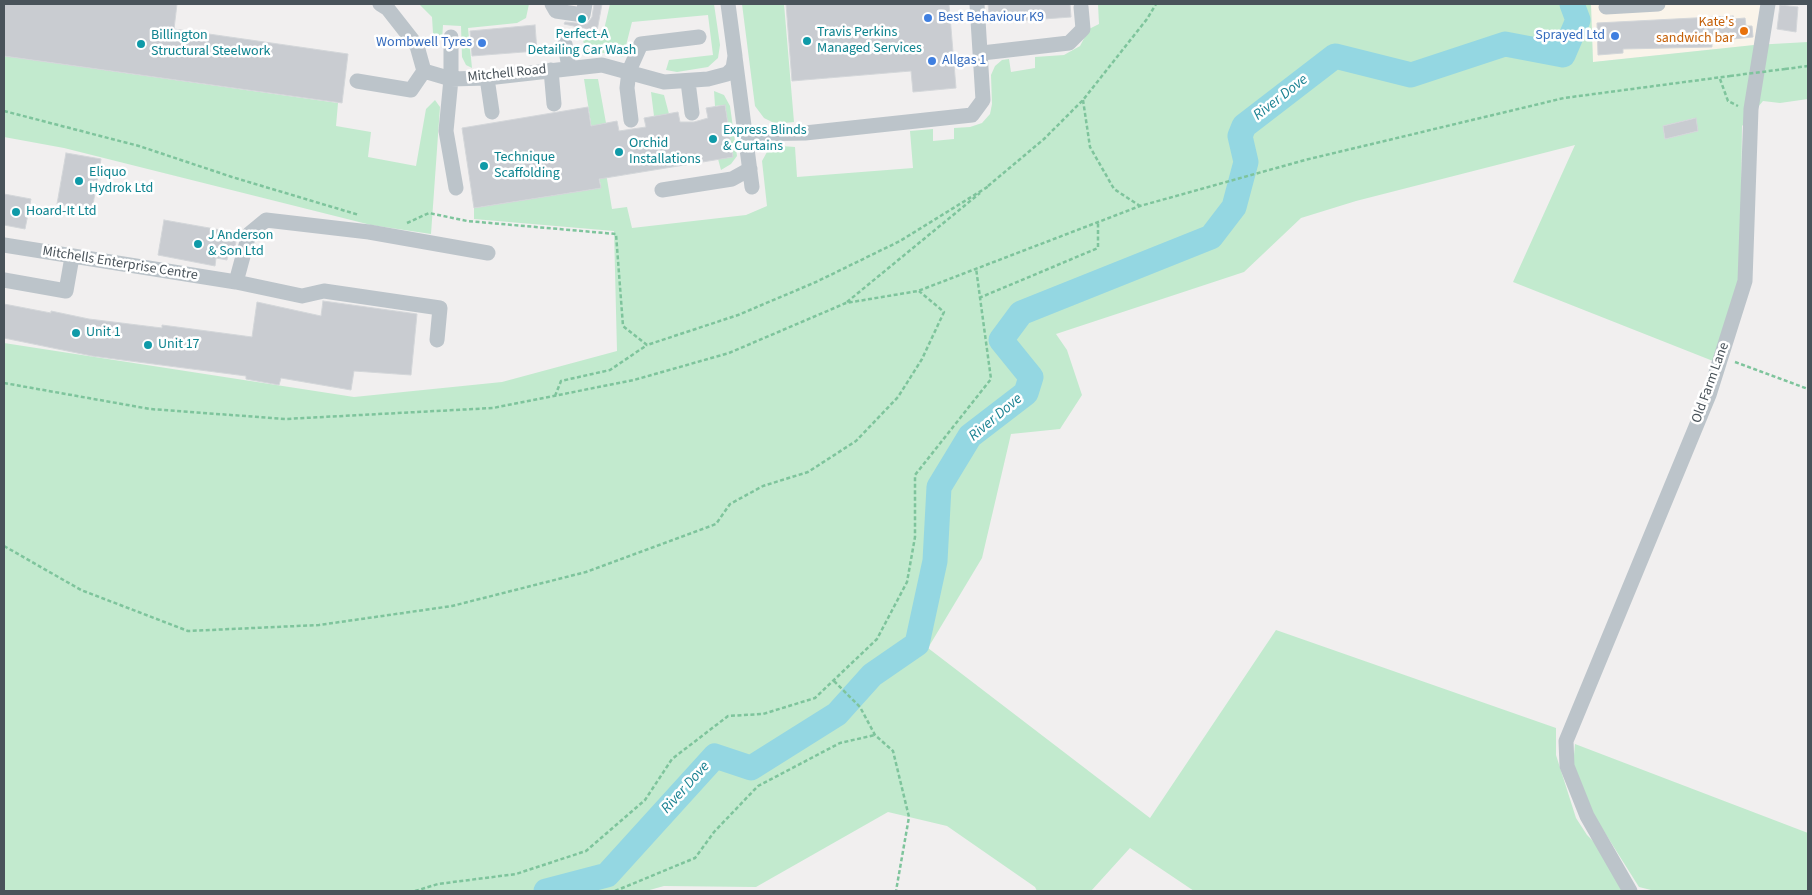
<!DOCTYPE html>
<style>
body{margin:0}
#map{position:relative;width:1812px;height:895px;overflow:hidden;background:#f1efef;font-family:"Source Sans 3",sans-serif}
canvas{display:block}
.frame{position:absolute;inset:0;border:5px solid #49535a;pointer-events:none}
</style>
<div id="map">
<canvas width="1812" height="895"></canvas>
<div class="frame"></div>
</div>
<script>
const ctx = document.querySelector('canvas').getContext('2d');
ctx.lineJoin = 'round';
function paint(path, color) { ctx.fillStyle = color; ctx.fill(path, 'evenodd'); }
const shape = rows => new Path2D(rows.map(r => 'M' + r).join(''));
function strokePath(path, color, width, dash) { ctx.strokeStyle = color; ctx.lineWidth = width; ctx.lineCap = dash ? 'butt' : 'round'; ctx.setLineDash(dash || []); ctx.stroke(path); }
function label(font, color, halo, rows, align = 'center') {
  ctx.font = font + ' "Source Sans 3",sans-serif'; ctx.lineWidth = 5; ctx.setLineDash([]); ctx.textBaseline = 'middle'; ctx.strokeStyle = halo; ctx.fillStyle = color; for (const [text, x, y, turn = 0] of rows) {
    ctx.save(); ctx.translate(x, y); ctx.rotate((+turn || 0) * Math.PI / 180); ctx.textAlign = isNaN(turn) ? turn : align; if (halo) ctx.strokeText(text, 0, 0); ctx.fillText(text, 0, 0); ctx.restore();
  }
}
paint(shape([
 [1591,4,1760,4,1754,45,1593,62]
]), '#faf4ea');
paint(shape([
 [419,4,529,4,526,18,517,23,468,28,472,68,466,65,462,57,461,26,443,25,442,41,433,33,432,17],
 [610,4,714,4,720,45,718,58,708,67,677,72,666,70,669,60,713,55,708,15,632,22,623,57,604,53,586,55,581,29,603,34],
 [742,4,784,4,794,122,776,124,764,118,755,106],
 [1098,4,1591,4,1593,62,1754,45,1808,42,1808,99,1780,103,1763,101,1742,126,1740,277,1713,361,1513,282,1575,145,1356,201,1301,218,1244,272,1056,334,1067,350,1082,395,1060,429,1011,434,982,558,928,648,1150,818,1276,630,1556,728,1556,755,1576,818,1587,835,1595,843,1624,891,1194,891,1130,848,1091,891,1037,891,1035,887,947,826,888,812,756,887,664,886,646,891,4,891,4,343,354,397,502,382,617,351,614,231,474,219,474,208,601,188,584,79,598,79,606,123,598,125,612,209,627,207,632,228,746,215,767,206,762,161,767,152,781,146,795,147,797,177,913,168,910,131,933,129,933,141,954,139,954,128,970,127,982,123,990,114,992,104,991,75,995,66,1002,60,1009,59,1011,72,1035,68,1035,57,1064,55,1080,46,1089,29,1099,24],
 [1695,118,1698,131,1665,139,1663,126],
 [4,56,338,103,336,126,371,132,368,157,416,166,426,109,435,100,440,107,431,234,371,225,64,148,4,137],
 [714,91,724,95,730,106,737,156,731,164,721,170,718,159,733,157,725,105,715,106],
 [651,92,664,95,669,114,654,116],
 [1575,744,1808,833,1808,891,1655,891,1639,887,1593,814,1573,766]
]), '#c2eace');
strokePath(shape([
 [546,891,607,875,715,756,751,768,837,714,872,675,917,644,935,561,939,487,970,436,1026,393,1031,377,1001,340,1021,313,1211,237,1234,207,1246,162,1240,136,1244,126,1335,56,1411,75,1505,44,1563,55,1578,20,1572,4]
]), '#94d7e2', 25);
const building = shape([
 [4,4,177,4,174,29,348,54,342,103,4,56,4,4],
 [594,4,602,4,597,31,564,24,565,22,587,24,592,17,594,4],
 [786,4,949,4,956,88,913,92,911,71,792,81,786,4],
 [988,4,1070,4,1071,17,990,23,988,4],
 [1780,5,1798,7,1796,32,1777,29,1780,5],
 [1733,16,1734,19,1745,18,1746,26,1752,26,1753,37,1712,41,1712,47,1623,49,1623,53,1598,55,1597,23,1733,16],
 [535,25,537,51,472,56,470,31,535,25],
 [725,105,733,157,599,179,601,188,474,208,462,128,588,107,591,126,617,121,619,131,646,127,644,118,678,112,680,122,694,122,708,118,706,108,725,105],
 [1696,118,1698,131,1665,139,1663,126,1696,118],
 [66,153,101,159,92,210,57,204,66,153],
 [4,194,31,199,25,229,4,225,4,194],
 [164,220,232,232,231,234,237,236,234,253,228,252,227,260,216,258,215,266,158,255,164,220],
 [323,301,417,314,411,375,354,371,351,390,281,378,279,385,246,379,246,376,92,356,4,338,4,304,51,313,51,311,89,319,162,328,162,325,252,337,257,302,321,316,323,301]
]);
paint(building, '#c9ccd1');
strokePath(building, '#d3d6d9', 1);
strokePath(shape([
 [1785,69,1808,66],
 [1720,79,1728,101,1738,106],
 [1083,100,1090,147,1114,189,1140,206],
 [4,111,139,146,232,177,359,215],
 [988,186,1044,139,1083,100,1147,19,1156,4],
 [407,223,429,213,467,221,616,234,623,326,647,345,738,315,816,282,900,241,989,186],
 [979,298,1098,248,1098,222],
 [847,302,980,193],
 [1735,362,1808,389],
 [4,383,150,409,285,419,493,408,634,380,729,353,846,303,918,291,1140,206,1305,160,1564,98,1730,76],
 [555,396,561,381,610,370,647,345],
 [4,546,81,590,188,631,319,625,452,606,586,572,716,524,730,504,763,486,808,472,856,441,898,397,922,359,944,312,919,291],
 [834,681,860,707,875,735,893,751,909,817,896,891],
 [415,891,438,884,516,874,586,851,645,800,672,759,728,716,763,714,815,698,877,639,907,582,915,537,915,475,991,379,976,268],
 [615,891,695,858,714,832,758,786,840,743,875,735]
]), '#7ec49c', 2.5, [4, 2.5]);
strokePath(shape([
 [380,4,388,9,417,46,424,71],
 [552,4,556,11,583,15,585,4],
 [1606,7,1658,4],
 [451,37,451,79,446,131,456,188],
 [565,44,569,68],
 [982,53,1069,43,1083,29,1081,7],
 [735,57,752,187],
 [551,70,554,104],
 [424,71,451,79,487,78,602,65,664,82,708,79,727,74,733,68,735,56,728,4],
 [487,78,492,112],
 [357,81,411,90,424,71],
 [688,82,692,113],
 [631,120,627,88,629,71,641,44,699,37],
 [745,134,805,133,972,115,983,100,977,4],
 [662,190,732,179,750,169],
 [4,245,236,282,302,296,324,291,440,308,437,340],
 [4,280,66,291,72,257],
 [236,282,249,234,266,220,369,232,488,253],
 [1630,891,1587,816,1567,766,1566,741,1709,395,1745,281,1751,109,1768,4]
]), '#bcc4ca', 15);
strokePath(shape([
 [1730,76,1785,69]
]), '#7ec49c', 2.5, [4, 2.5]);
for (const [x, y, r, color] of [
 [928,18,5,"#3f7fe0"],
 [582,19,5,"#0f9aa8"],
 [1744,31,5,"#e8710a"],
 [1615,36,5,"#3f7fe0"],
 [807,41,5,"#0f9aa8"],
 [482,43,5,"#3f7fe0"],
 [141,44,5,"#0f9aa8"],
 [932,61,5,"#3f7fe0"],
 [713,139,5,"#0f9aa8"],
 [619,152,5,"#0f9aa8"],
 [484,166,5,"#0f9aa8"],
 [79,181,5,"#0f9aa8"],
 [16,212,5,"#0f9aa8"],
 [198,244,5,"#0f9aa8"],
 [76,333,5,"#0f9aa8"],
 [148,345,5,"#0f9aa8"]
]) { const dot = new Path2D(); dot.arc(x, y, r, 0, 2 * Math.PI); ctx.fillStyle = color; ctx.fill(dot); strokePath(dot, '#fff', 2); }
label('14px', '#366cbe', '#fff', [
 ["Best Behaviour K9",938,18],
 ["Sprayed Ltd",1605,36,"right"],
 ["Wombwell Tyres",472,43,"right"],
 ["Allgas 1",942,61]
], 'left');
label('14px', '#c56008', '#fff', [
 ["Kate's",1734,23],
 ["sandwich bar",1734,39]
], 'right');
label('14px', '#0d838f', '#fff', [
 ["Travis Perkins",817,33],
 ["Managed Services",817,49],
 ["Perfect-A",582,35,"center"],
 ["Detailing Car Wash",582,51,"center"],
 ["Billington",151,36],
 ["Structural Steelwork",151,52],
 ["Express Blinds",723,131],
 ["& Curtains",723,147],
 ["Orchid",629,144],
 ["Installations",629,160],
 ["Technique",494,158],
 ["Scaffolding",494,174],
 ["Eliquo",89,173],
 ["Hydrok Ltd",89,189],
 ["Hoard-It Ltd",26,212],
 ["J Anderson",208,236],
 ["& Son Ltd",208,252],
 ["Unit 1",86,333],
 ["Unit 17",158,345]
], 'left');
label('14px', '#49535a', '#fff', [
 ["Mitchell Road",507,74,-6],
 ["Mitchells Enterprise Centre",120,264,9],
 ["Old Farm Lane",1711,383,-70]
]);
label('italic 15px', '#1b8292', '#fff', [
 ["River Dove",1281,98,-38],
 ["River Dove",996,418,-40],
 ["River Dove",686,788,-48]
]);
</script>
